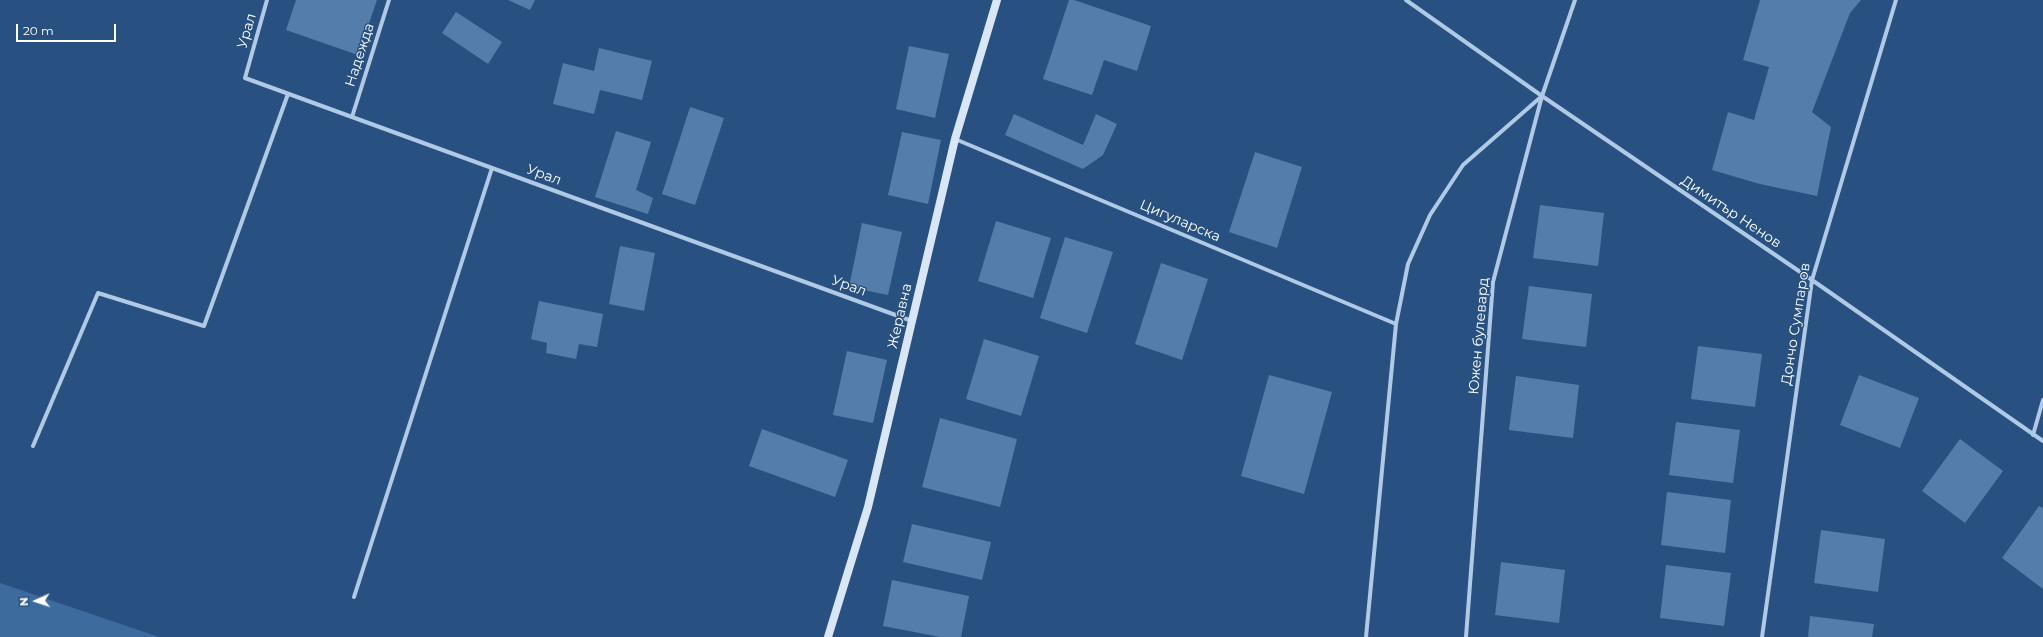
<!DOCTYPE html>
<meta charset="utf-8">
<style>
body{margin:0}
#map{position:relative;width:2043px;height:637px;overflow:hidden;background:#285181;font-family:Montserrat,sans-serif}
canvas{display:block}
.north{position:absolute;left:16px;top:581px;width:40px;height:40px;-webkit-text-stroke:3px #285181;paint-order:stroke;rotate:267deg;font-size:11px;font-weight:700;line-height:16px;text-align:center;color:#fff}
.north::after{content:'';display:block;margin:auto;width:14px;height:18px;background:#fff;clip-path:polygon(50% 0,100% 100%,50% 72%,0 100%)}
.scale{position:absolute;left:16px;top:24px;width:100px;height:18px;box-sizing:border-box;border:2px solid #fff;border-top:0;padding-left:5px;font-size:12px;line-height:14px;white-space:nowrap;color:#fff;-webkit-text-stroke:3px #285181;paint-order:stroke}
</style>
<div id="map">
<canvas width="2043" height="637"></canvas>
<div class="north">N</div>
<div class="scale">20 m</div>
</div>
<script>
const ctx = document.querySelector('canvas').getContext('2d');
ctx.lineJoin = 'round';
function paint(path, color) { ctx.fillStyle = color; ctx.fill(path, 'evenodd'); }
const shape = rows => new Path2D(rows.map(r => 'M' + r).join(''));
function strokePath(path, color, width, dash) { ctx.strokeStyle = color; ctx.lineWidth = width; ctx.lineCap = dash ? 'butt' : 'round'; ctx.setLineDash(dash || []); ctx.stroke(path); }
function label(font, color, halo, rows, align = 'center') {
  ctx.font = font + ' Montserrat,sans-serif'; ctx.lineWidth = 3; ctx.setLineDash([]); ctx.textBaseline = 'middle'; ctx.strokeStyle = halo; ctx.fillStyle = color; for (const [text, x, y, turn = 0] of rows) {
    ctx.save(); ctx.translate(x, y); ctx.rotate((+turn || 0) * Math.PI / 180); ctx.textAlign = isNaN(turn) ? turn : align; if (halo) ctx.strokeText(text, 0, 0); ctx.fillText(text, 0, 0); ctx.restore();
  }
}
paint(shape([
 [0,583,159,637,0,637]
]), '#3d6b9e');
paint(shape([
 [296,0,377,0,358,55,286,30],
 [508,0,535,0,530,10],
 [1069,0,1074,0,1151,26,1137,71,1104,60,1092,95,1043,79],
 [1760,0,1861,0,1850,13,1812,112,1831,127,1817,196,1760,184,1712,170,1728,112,1754,120,1769,67,1743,60],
 [456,12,502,42,488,64,442,33],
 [909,46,949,54,935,118,896,109],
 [599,48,652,61,642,100,600,90,594,114,553,104,563,63,594,71],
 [690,107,724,118,695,205,662,194],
 [1014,114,1083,145,1096,114,1117,124,1103,155,1083,169,1005,135],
 [616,131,651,142,636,190,653,198,648,214,595,197],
 [902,132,941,140,928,204,888,195],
 [1255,152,1302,167,1277,248,1229,232],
 [1540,205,1604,213,1598,266,1533,258],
 [996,221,1051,238,1033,298,978,281],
 [862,223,902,232,888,295,849,287],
 [1065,237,1113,252,1087,333,1040,318],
 [620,246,655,253,644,311,609,304],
 [1161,263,1208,279,1182,360,1135,344],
 [1529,286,1592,294,1586,347,1522,339],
 [539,301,603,314,597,347,579,344,576,359,546,353,547,343,531,339],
 [984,339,1039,356,1021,416,966,399],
 [1698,346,1762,354,1755,407,1691,399],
 [847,351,887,360,873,423,833,415],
 [1269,375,1332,392,1304,494,1241,476],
 [1859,375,1919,398,1900,448,1840,425],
 [1516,376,1579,385,1573,438,1509,430],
 [940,418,1017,439,1000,507,922,487],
 [1676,422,1740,430,1733,483,1669,475],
 [762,429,848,460,835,497,749,466],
 [1960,439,2003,471,1965,523,1922,491],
 [1667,492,1731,500,1725,553,1661,545],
 [2039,506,2043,508,2043,589,2002,558],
 [912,524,991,542,982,580,903,562],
 [1821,530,1885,539,1878,592,1814,583],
 [1501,562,1565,570,1559,623,1495,615],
 [1666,565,1731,573,1724,626,1660,618],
 [892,580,969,596,961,637,940,637,883,626],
 [1810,616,1874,624,1872,637,1808,637]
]), '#547dab');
strokePath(shape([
 [267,0,245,78,912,321],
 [1406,0,1542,96,1812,280,2043,441],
 [352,117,389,0],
 [955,139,1396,324],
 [2033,435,2043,400],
 [33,446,98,293,204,326,288,94],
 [354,597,492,168],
 [1366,637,1396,324,1408,264,1430,215,1463,165,1542,96],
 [1466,637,1493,282,1542,96,1575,0],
 [1762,637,1812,280,1896,0]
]), '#b0cae6', 4);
strokePath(shape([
 [828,637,868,507,955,139,997,0]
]), '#d9e6f6', 8);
label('14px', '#fff', '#285181', [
 ["Урал",247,31,-74],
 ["Надежда",360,55,-72],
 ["Урал",544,175,20],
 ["Димитър Ненов",1731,212,34],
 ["Цигуларска",1180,221,23],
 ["Урал",849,286,20],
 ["Жеравна",900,316,-77],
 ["Дончо Сумпаров",1796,324,-81],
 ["Южен булевард",1479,336,-85]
]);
</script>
